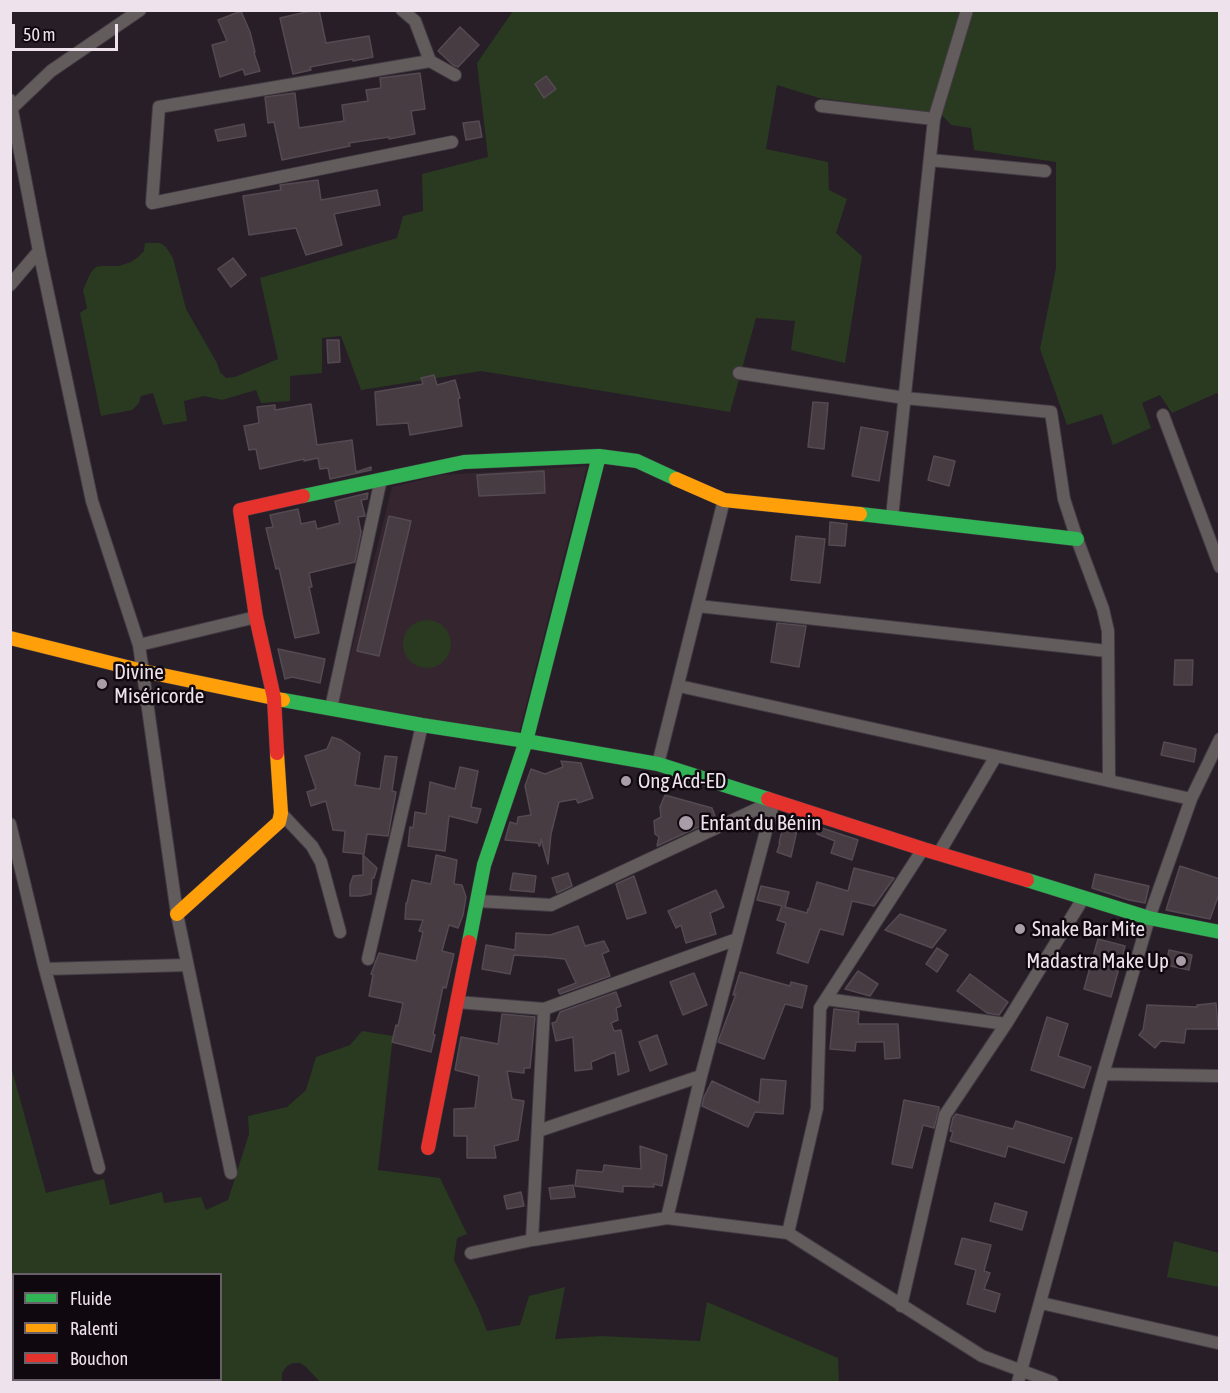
<!DOCTYPE html>
<meta charset="utf-8">
<style>
body{margin:0}
#map{position:relative;width:1230px;height:1393px;overflow:hidden;background:#271e27;font-family:"Asap Condensed",sans-serif}
canvas{display:block}
.frame{position:absolute;inset:0;border:12px solid #eee2ed;pointer-events:none}
.legend{position:absolute;left:12px;top:1273px;width:210px;height:108px;box-sizing:border-box;background:#0f080f;border:2px solid #685f68;margin:0;padding:8px 10px;list-style:none;font-size:18px;color:#eee2ed}
.legend li{display:flex;align-items:center;gap:12px;height:30px}
.legend b{width:30px;border:2px solid #685f68}
.scale{position:absolute;left:12px;top:24px;width:106px;height:27px;box-sizing:border-box;border:3px solid #eee2ed;border-top:0;padding-left:8px;font-size:18px;line-height:21px;white-space:nowrap;color:#eee2ed;-webkit-text-stroke:4px #0f080f;paint-order:stroke}
</style>
<div id="map">
<canvas width="1230" height="1393"></canvas>
<div class="frame"></div>
<ul class="legend">
<li><b style="height:8px;background:#30b455"></b>Fluide</li>
<li><b style="height:8px;background:#ff9f0a"></b>Ralenti</li>
<li><b style="height:8px;background:#e5322d"></b>Bouchon</li>
</ul>
<div class="scale">50 m</div>
</div>
<script>
const ctx = document.querySelector('canvas').getContext('2d');
ctx.lineJoin = 'round';
function paint(path, color) { ctx.fillStyle = color; ctx.fill(path, 'evenodd'); }
const shape = rows => new Path2D(rows.map(r => 'M' + r).join(''));
function strokePath(path, color, width, dash) { ctx.strokeStyle = color; ctx.lineWidth = width; ctx.lineCap = dash ? 'butt' : 'round'; ctx.setLineDash(dash || []); ctx.stroke(path); }
function label(font, color, halo, rows, align = 'center') {
  ctx.font = font + ' "Asap Condensed",sans-serif'; ctx.lineWidth = 5; ctx.setLineDash([]); ctx.textBaseline = 'middle'; ctx.strokeStyle = halo; ctx.fillStyle = color; for (const [text, x, y, turn = 0] of rows) {
    ctx.save(); ctx.translate(x, y); ctx.rotate((+turn || 0) * Math.PI / 180); ctx.textAlign = isNaN(turn) ? turn : align; if (halo) ctx.strokeText(text, 0, 0); ctx.fillText(text, 0, 0); ctx.restore();
  }
}
paint(shape([
 [587,466,517,741,337,709,392,487,441,475]
]), '#35252e');
paint(shape([
 [513,11,1219,11,1219,396,1217,393,1172,413,1160,395,1142,403,1151,428,1113,445,1102,414,1067,425,1040,349,1056,268,1056,162,974,150,971,128,951,125,941,114,819,98,777,85,766,149,828,162,829,190,847,199,836,233,862,256,845,363,791,350,795,321,756,318,730,412,481,371,361,390,341,336,322,338,322,373,290,376,290,401,261,403,256,390,222,400,204,396,184,401,187,421,163,425,153,393,141,396,139,403,132,410,101,416,80,313,87,308,83,290,90,274,93,270,96,267,101,266,119,266,131,262,138,257,144,251,145,243,160,243,166,247,173,258,186,309,217,363,220,372,226,378,235,377,278,359,260,278,397,238,403,216,423,211,422,174,488,157,477,63],
 '403 644a24 24 0 1 1 48 0a24 24 0 1 1-48 0Z',
 [362,1031,393,1036,378,1170,440,1178,467,1234,457,1238,454,1260,478,1308,487,1331,520,1325,529,1296,565,1287,555,1339,602,1336,700,1341,707,1302,838,1358,839,1382,320,1382,306,1367,300,1363,293,1363,287,1366,282,1373,282,1382,57,1382,56,1380,220,1380,220,1274,14,1274,14,1364,11,1367,10,1063,46,1193,104,1179,110,1205,162,1192,164,1203,201,1197,206,1210,228,1200,249,1134,248,1116,287,1107,306,1090,316,1057,350,1045],
 [1174,1241,1219,1253,1219,1287,1167,1277]
]), '#293a21');
const building = shape([
 [315,10,319,10,326,43,369,36,373,57,353,61,353,59,310,67,311,70,293,74,280,18,315,10],
 [241,11,250,32,255,52,254,53,260,71,245,75,243,69,220,77,212,45,227,41,218,20,241,11],
 [460,27,479,45,458,67,453,65,438,51,460,27],
 [420,73,425,109,411,111,415,134,389,139,389,137,349,143,350,146,282,160,274,122,268,123,265,97,295,93,299,128,344,121,342,105,368,101,366,90,381,88,380,78,420,73],
 [546,76,556,89,544,98,535,84,546,76],
 [479,121,482,137,466,140,463,123,479,121],
 [244,124,246,136,218,141,215,130,244,124],
 [318,180,321,200,377,190,380,205,334,214,342,245,306,255,296,228,249,235,243,196,281,190,280,185,318,180],
 [233,258,246,275,231,287,218,269,233,258],
 [327,340,339,340,340,362,328,363,327,340],
 [434,375,437,385,455,380,460,398,458,399,462,426,410,435,408,423,377,425,375,392,423,384,421,378,434,375],
 [813,402,828,403,824,449,808,447,813,402],
 [311,404,317,445,352,440,356,472,371,467,371,470,330,479,328,468,320,469,318,458,304,461,304,459,260,469,256,449,249,450,244,426,259,423,257,407,275,405,275,410,311,404],
 [861,427,888,432,879,481,852,476,861,427],
 [934,456,955,461,949,486,928,480,934,456],
 [544,471,545,493,479,496,477,475,544,471],
 [368,493,367,499,361,500,365,516,358,517,361,532,355,562,309,573,312,587,309,587,319,633,295,638,279,568,276,569,266,528,273,527,270,515,298,509,301,524,315,521,317,529,340,523,335,501,368,493],
 [389,516,411,521,379,656,357,651,389,516],
 [830,522,847,524,845,546,829,545,830,522],
 [796,536,825,539,820,583,791,580,796,536],
 [777,623,806,626,799,667,771,662,777,623],
 [278,649,325,659,320,683,292,677,285,679,278,649],
 [1175,660,1193,660,1192,685,1174,685,1175,660],
 [332,737,341,740,360,753,355,785,380,789,385,756,397,757,392,791,396,792,388,836,367,834,364,854,343,852,345,831,333,830,326,801,311,806,307,792,316,789,305,756,327,749,332,737],
 [1164,742,1196,749,1194,762,1161,755,1164,742],
 [561,761,581,763,593,798,578,803,576,799,559,802,551,834,548,864,541,839,540,846,539,846,538,843,505,840,510,822,517,824,518,817,531,815,525,786,531,769,545,774,563,767,561,761],
 [460,767,478,771,471,807,481,809,477,823,449,816,445,851,408,846,410,827,413,828,415,812,426,814,430,782,455,789,460,767],
 [665,795,712,808,716,819,657,846,659,837,655,834,654,821,661,817,660,807,665,795],
 [785,818,799,821,791,857,777,852,780,843,779,843,785,818],
 [819,827,858,840,852,860,831,853,835,841,817,834,819,827],
 [363,855,377,868,374,878,372,878,371,894,361,896,350,896,350,885,353,876,363,875,363,855],
 [436,855,457,860,454,884,462,885,466,897,463,915,458,928,449,925,442,951,454,954,446,988,443,987,433,1034,435,1035,431,1052,392,1042,396,1025,398,1026,403,1003,369,996,373,975,371,974,379,953,416,961,423,932,419,931,423,920,405,919,406,903,407,903,412,880,431,884,436,855],
 [1180,866,1220,879,1220,891,1210,919,1166,910,1180,866],
 [854,868,894,878,874,906,852,901,843,935,820,929,808,963,777,953,786,923,777,920,782,906,757,900,761,886,789,892,785,907,807,913,808,909,809,909,817,882,848,891,854,868],
 [513,873,536,876,534,892,510,890,513,873],
 [568,873,572,886,557,893,552,878,568,873],
 [1095,874,1149,886,1145,903,1129,900,1092,888,1095,874],
 [634,876,646,913,627,919,616,884,634,876],
 [716,890,724,907,710,913,716,934,686,943,681,925,676,928,668,911,716,890],
 [900,914,946,930,932,948,885,930,900,914],
 [578,926,585,946,604,941,609,951,602,954,610,976,560,994,558,990,576,983,565,959,545,957,545,956,544,957,514,955,510,974,482,969,486,945,515,950,516,933,550,935,578,926],
 [1098,939,1125,946,1111,997,1084,989,1098,939],
 [937,948,948,955,937,972,926,964,937,948],
 [1169,950,1192,955,1189,970,1166,965,1169,950],
 [858,971,878,984,870,996,845,989,858,971],
 [740,972,790,986,791,982,807,986,802,1008,785,1004,764,1059,718,1042,736,994,733,995,740,972],
 [694,973,707,1005,683,1015,670,982,694,973],
 [970,974,1008,1002,999,1015,987,1013,957,991,970,974],
 [616,992,621,1006,616,1008,618,1020,611,1023,614,1031,621,1030,629,1071,618,1075,615,1052,591,1062,592,1069,575,1071,573,1037,556,1041,552,1023,556,1022,560,1012,616,992],
 [1216,1003,1218,1029,1186,1029,1184,1043,1161,1041,1155,1048,1139,1035,1143,1030,1147,1005,1197,1007,1197,1005,1216,1003],
 [834,1009,859,1012,858,1024,898,1024,900,1058,885,1059,884,1042,856,1042,855,1051,830,1049,834,1009],
 [502,1014,535,1017,530,1068,524,1068,524,1073,507,1071,512,1099,524,1101,518,1140,494,1146,496,1158,467,1158,467,1136,454,1136,454,1109,475,1108,479,1076,455,1070,461,1037,498,1044,502,1014],
 [1047,1017,1068,1024,1058,1056,1091,1067,1084,1088,1031,1070,1047,1017],
 [657,1035,667,1064,650,1071,639,1042,657,1035],
 [761,1079,786,1081,783,1114,755,1112,748,1127,702,1106,704,1097,712,1081,759,1103,761,1079],
 [904,1100,939,1107,939,1109,934,1128,923,1125,912,1168,892,1164,904,1100],
 [956,1114,1013,1129,1016,1121,1072,1138,1064,1163,1008,1146,1005,1157,950,1141,953,1132,950,1131,953,1118,956,1114],
 [640,1146,667,1155,662,1186,654,1184,654,1187,623,1186,623,1192,575,1186,577,1170,603,1172,604,1165,641,1169,640,1146],
 [573,1185,575,1197,551,1199,549,1188,573,1185],
 [521,1192,524,1206,507,1209,504,1196,521,1192],
 [995,1203,1027,1212,1022,1230,990,1221,995,1203],
 [962,1238,991,1245,984,1271,990,1273,984,1289,1000,1294,995,1312,967,1304,976,1270,955,1264,962,1238]
]);
paint(building, '#483c43');
strokePath(building, '#544a51', 1.5);
const street = shape([
 [402,10,415,21,430,61,455,75],
 [430,61,159,107,152,203,452,142],
 [10,100,39,251,92,501,139,645,177,914,231,1173],
 [821,106,934,119],
 [10,110,51,71,140,10],
 [930,160,1045,171],
 [10,285,39,251],
 [739,373,905,398,1051,412,1064,499,1077,539,1103,609,1108,631,1109,781],
 [1163,415,1220,567],
 [892,517,934,119,967,10],
 [698,606,1107,651],
 [139,645,256,617],
 [679,686,1191,799],
 [331,708,381,479],
 [658,764,724,500],
 [281,813,312,846,321,862,340,932],
 [10,824,45,969,99,1168],
 [939,853,996,756],
 [477,901,551,905,774,801],
 [368,959,422,725],
 [45,969,187,965],
 [826,999,1006,1024],
 [457,1002,544,1009,737,939],
 [1103,1074,1220,1076],
 [538,1131,701,1076],
 [667,1218,701,1076,774,801],
 [788,1233,817,1108,820,1008,923,849],
 [532,1240,544,1009],
 [471,1253,532,1240,667,1218,788,1233,982,1356,1052,1382],
 [1041,1303,1218,1343],
 [901,1306,945,1115,1006,1024,1084,897],
 [1018,1382,1103,1074,1149,918,1191,799,1220,739]
]);
const fast = shape([
 [303,496,464,462,599,456,637,461,676,479],
 [860,514,1077,539],
 [283,700,422,725,526,741,658,764,768,799],
 [1027,880,1149,918,1220,932],
 [469,942,484,865,526,741,599,456]
]);
const slow = shape([
 [676,479,724,500,860,514],
 [10,638,143,671,283,700],
 [177,914,279,822,281,813,277,753]
]);
const jam = shape([
 [277,753,274,698,256,617,240,510,303,496],
 [768,799,923,849,1027,880],
 [428,1148,469,942]
]);
strokePath(street, '#423a42', 14);
strokePath(fast, '#423a42', 15);
strokePath(slow, '#423a42', 15);
strokePath(jam, '#423a42', 15);
strokePath(street, '#635c5d', 12);
strokePath(fast, '#30b455', 14);
strokePath(slow, '#ff9f0a', 14);
strokePath(jam, '#e5322d', 14);
for (const [x, y, r, color] of [
 [102,684,6,"#a89da8"],
 [626,781,6,"#a89da8"],
 [686,823,8,"#a89da8"],
 [1020,929,6,"#a89da8"],
 [1181,961,6,"#a89da8"]
]) { const dot = new Path2D(); dot.arc(x, y, r, 0, 2 * Math.PI); ctx.fillStyle = color; ctx.fill(dot); strokePath(dot, '#0f080f', 2); }
label('21px', '#eee2ed', '#0f080f', [
 ["Divine",114,672],
 ["Miséricorde",114,696],
 ["Ong Acd-ED",638,781],
 ["Enfant du Bénin",700,823],
 ["Snake Bar Mite",1032,929],
 ["Madastra Make Up",1169,961,"right"]
], 'left');
</script>
